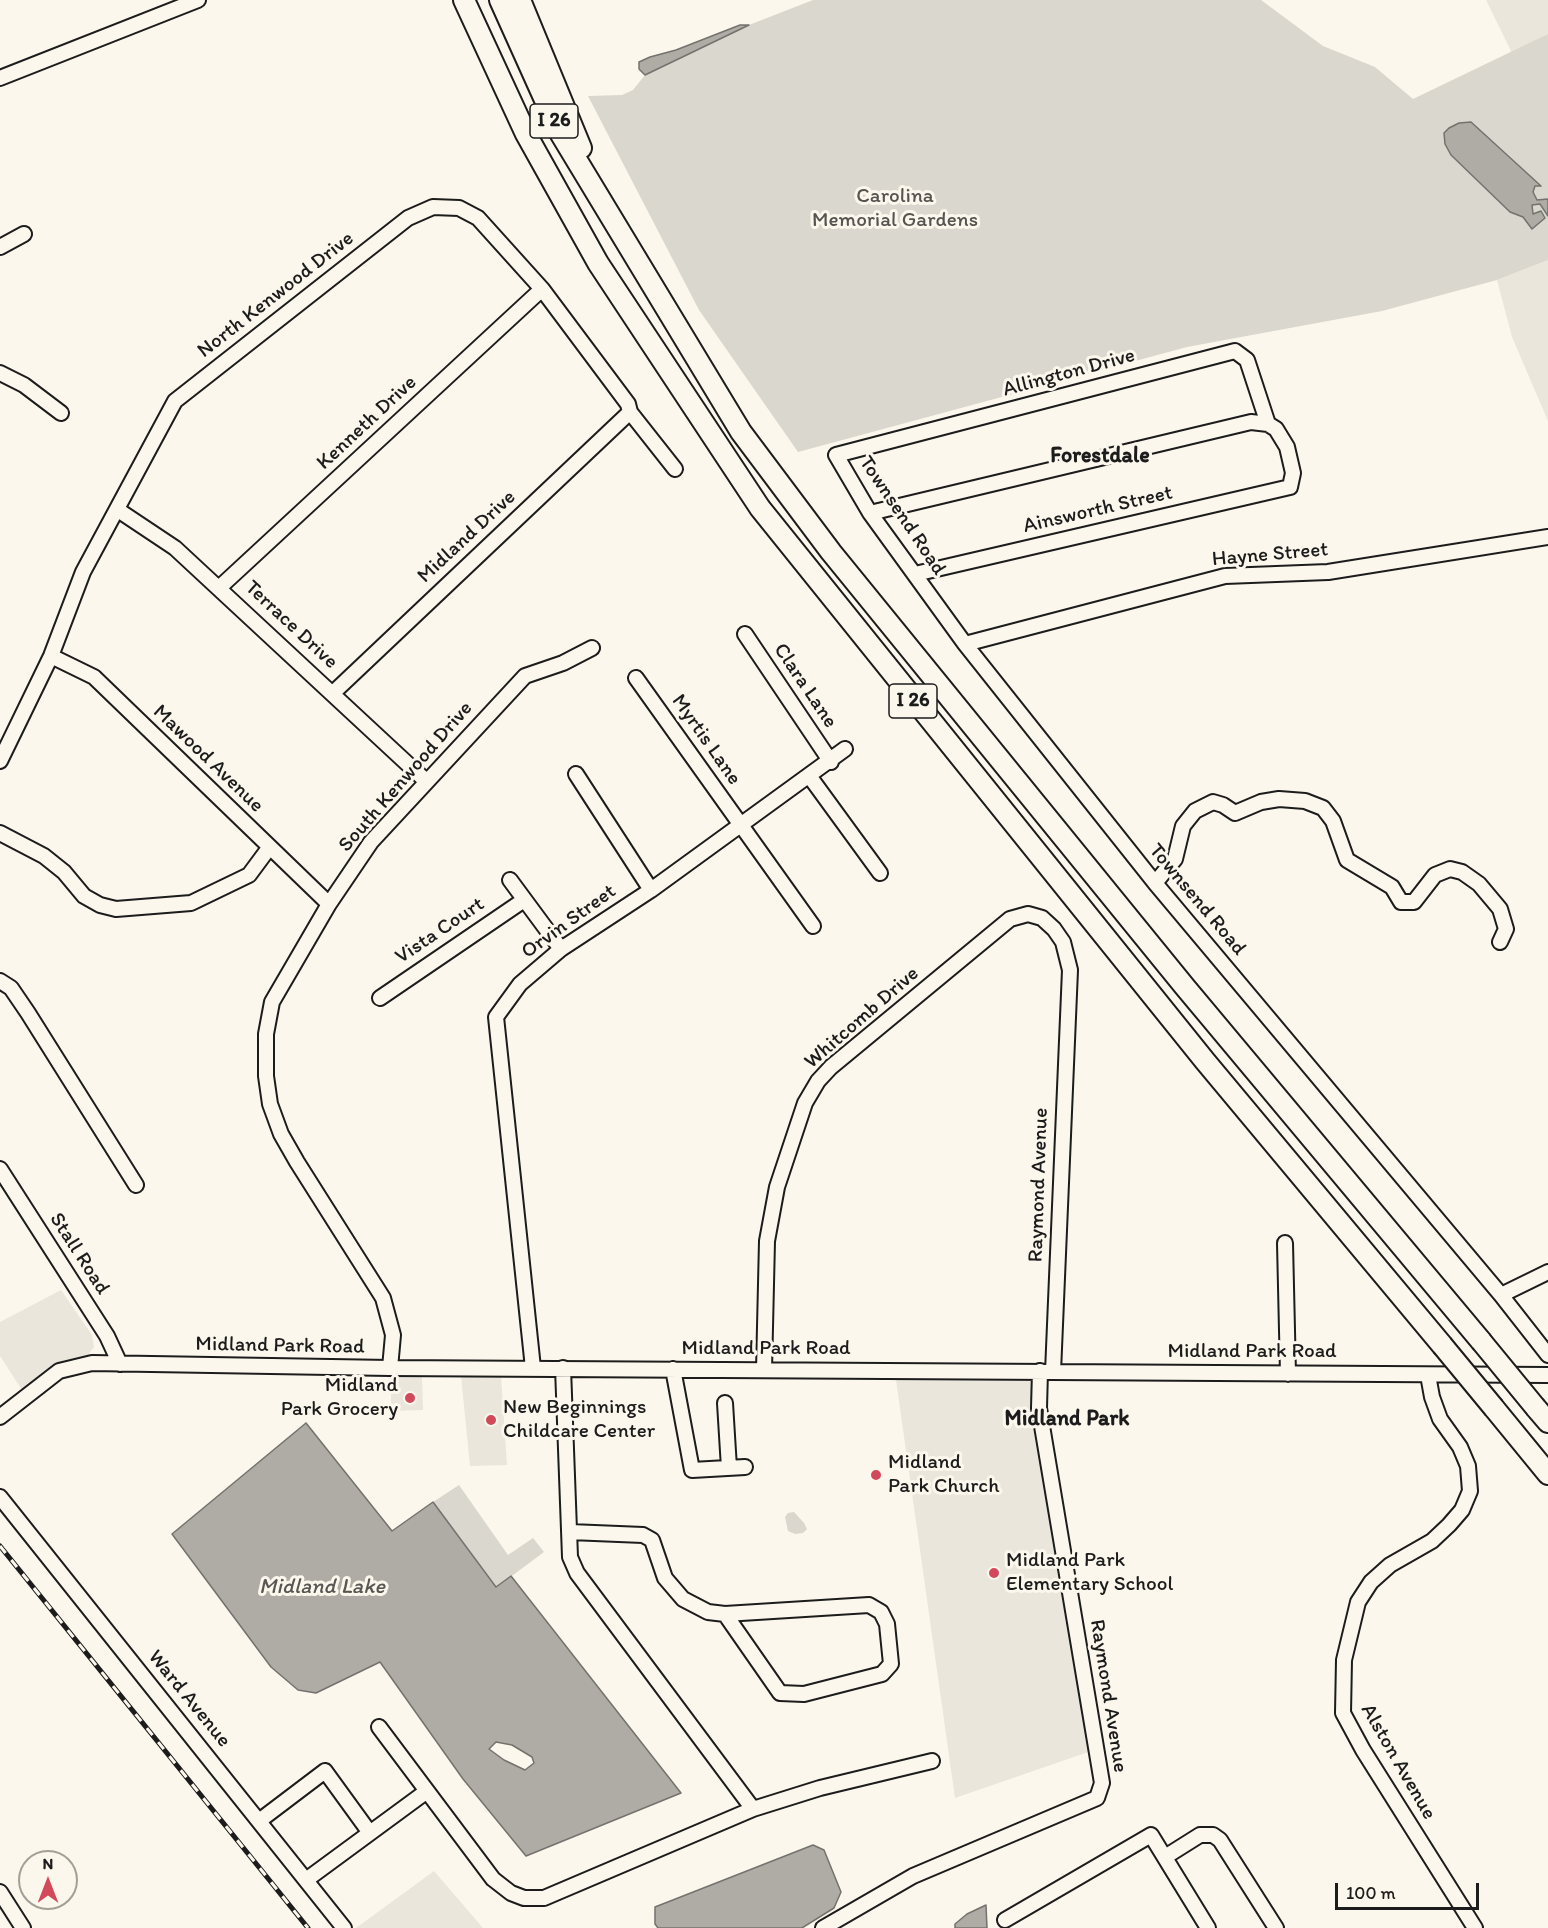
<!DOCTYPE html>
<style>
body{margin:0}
#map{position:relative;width:1548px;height:1928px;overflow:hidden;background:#fbf7ec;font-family:Itim,sans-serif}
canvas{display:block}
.north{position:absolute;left:18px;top:1850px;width:60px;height:60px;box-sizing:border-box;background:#fbf7ec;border:2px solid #a29f99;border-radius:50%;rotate:0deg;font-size:16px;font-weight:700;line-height:24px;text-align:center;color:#1c1c1c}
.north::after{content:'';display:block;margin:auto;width:21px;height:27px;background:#d1495b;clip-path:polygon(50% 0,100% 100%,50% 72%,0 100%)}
.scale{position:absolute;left:1335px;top:1883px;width:144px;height:27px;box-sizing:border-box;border:3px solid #1c1c1c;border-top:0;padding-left:8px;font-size:18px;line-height:21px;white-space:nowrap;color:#1c1c1c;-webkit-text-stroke:4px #fbf7ec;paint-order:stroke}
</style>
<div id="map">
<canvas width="1548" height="1928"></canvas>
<div class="north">N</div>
<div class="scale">100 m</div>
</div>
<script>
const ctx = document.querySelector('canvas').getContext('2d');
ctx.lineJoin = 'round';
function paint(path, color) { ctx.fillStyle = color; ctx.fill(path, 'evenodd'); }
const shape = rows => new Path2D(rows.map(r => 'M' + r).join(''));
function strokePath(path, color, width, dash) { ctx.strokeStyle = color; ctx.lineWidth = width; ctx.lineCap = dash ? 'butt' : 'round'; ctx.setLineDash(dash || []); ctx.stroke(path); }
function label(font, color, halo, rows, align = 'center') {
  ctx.font = font + ' Itim,sans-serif'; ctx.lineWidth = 6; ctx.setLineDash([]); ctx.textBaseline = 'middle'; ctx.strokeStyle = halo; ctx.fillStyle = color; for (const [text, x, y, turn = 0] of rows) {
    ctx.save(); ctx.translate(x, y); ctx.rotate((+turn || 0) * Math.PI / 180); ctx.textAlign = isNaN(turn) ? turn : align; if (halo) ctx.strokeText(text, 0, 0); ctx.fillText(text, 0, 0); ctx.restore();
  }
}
paint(shape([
 [1486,0,1548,0,1548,34,1512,53],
 [1548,260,1548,421,1512,337,1497,280],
 [61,1290,92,1335,94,1347,88,1355,61,1363,22,1390,0,1356,0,1322],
 [391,1376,422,1376,423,1410,391,1411],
 [461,1376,501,1376,507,1465,470,1466],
 [896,1380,1039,1381,1097,1749,955,1798],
 [434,1871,483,1928,356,1928]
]), '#eae6dc');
paint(shape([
 [813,0,1261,0,1323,46,1375,67,1413,99,1548,34,1548,260,1497,280,1382,311,1187,347,798,452,699,310,588,96,622,95,633,90,645,75,749,25],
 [459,1485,508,1555,533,1538,544,1552,497,1587,433,1502],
 [794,1512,804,1523,807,1529,803,1533,795,1534,788,1531,785,1517,788,1513]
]), '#dad7ce');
const water = shape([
 [740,25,749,25,645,75,639,69,639,62,650,57,676,50,740,25],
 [1471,122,1541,186,1535,186,1533,192,1537,200,1548,199,1548,216,1540,204,1532,205,1533,214,1541,211,1545,218,1532,229,1523,217,1510,212,1451,155,1445,144,1444,133,1449,128,1459,123,1471,122],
 [306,1423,392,1531,433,1502,496,1587,511,1576,681,1793,526,1856,463,1779,380,1662,316,1693,298,1690,271,1667,172,1534,306,1423],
 [496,1742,512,1745,532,1757,534,1763,525,1770,504,1760,489,1749,496,1742],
 [813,1845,824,1850,841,1892,834,1908,802,1928,658,1928,655,1924,655,1907,813,1845],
 [986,1905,987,1928,955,1928,955,1924,967,1914,986,1905]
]);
paint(water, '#afaca5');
strokePath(water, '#74726e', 1.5);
const minor = shape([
 [0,78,198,0],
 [0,247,24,234],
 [0,373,24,385,61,413],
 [1268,424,1247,360,1235,351,836,455,870,513,965,644,1155,883,1501,1295,1548,1355],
 [118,510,175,548,426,781],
 [870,513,1251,422,1268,424,1276,429,1287,447,1293,473,1290,487,915,574],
 [220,587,542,289],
 [745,634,831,762],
 [965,644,1225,576,1328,572,1548,537],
 [51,656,94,677,329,904],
 [636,678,813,926],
 [333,693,630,412],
 [0,761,51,656,83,572,175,401,408,218,433,207,459,208,478,218,542,289,628,404,630,412,675,469],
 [576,774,651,890],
 [810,777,880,873],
 [0,833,44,856,64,872,84,896,100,905,116,909,191,903,249,875,269,848],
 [510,880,561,949],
 [1155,883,1175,859,1183,826,1195,811,1213,802,1223,805,1235,813,1261,802,1279,799,1305,801,1323,808,1333,821,1347,860,1392,887,1401,902,1414,902,1435,875,1450,869,1462,872,1479,884,1500,909,1506,929,1500,942],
 [0,981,11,988,28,1013,136,1185],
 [380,998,524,900],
 [0,1169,107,1336,120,1364],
 [1285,1243,1288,1374],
 [1501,1295,1548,1272],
 [390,1368,393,1335,383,1298,297,1162,281,1134,270,1104,266,1076,266,1034,272,1002,329,904,371,842,525,676,563,663,592,648],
 [533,1368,496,1017,520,984,561,949,651,890,845,749],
 [563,1368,570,1557,577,1573,753,1809],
 [673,1369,692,1470,745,1467],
 [764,1370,767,1241,777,1187,805,1103,818,1081,831,1067,1010,919,1028,914,1042,918,1054,929,1063,942,1070,970,1053,1372],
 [1428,1375,1432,1397,1440,1419,1460,1447,1468,1466,1470,1491,1462,1510,1449,1525,1432,1541,1390,1565,1371,1582,1358,1602,1344,1660,1343,1713,1363,1750,1475,1928],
 [725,1403,729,1468],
 [0,1417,59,1371,92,1363,390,1368,1548,1375],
 [0,1497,344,1928],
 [570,1532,643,1535,652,1540,665,1578,683,1599,708,1612,725,1614,869,1605,881,1612,887,1624,891,1664,882,1674,804,1694,780,1693,725,1614],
 [379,1727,493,1879,511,1893,524,1898,544,1898,753,1809,820,1788,932,1761],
 [259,1821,325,1771,370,1833],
 [1165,1857,1200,1835,1213,1835,1220,1840,1276,1928],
 [306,1880,427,1791],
 [0,1892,23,1928],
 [1005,1920,1151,1835,1208,1928],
 [823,1928,913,1876,1097,1798,1102,1783,1039,1408,1040,1371]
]);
const highway = shape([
 [464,0,526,134,598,263,760,508,1205,1061,1442,1345],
 [500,0,559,131,741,432,831,552,1185,987,1481,1341],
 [520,0,581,148],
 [1494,1408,1548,1474],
 [1536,1408,1548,1422]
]);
strokePath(minor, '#1c1c1c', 18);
strokePath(highway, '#1c1c1c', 24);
strokePath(minor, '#fbf7ec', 14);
strokePath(highway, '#fbf7ec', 20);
const rail = shape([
 [0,1546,308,1928]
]);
strokePath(rail, '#1c1c1c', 5);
strokePath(rail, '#fbf7ec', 3, [9]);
const highwayBridge = shape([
 [1481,1341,1536,1408],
 [1442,1345,1494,1408]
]);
strokePath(highwayBridge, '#1c1c1c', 24, []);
strokePath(highwayBridge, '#fbf7ec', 20);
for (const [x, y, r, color] of [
 [410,1398,6,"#d1495b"],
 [491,1420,6,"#d1495b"],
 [876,1475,6,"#d1495b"],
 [994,1573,6,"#d1495b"]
]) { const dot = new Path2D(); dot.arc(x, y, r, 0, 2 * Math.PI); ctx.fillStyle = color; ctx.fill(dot); strokePath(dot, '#fbf7ec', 2); }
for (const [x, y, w] of [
 [554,121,48],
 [913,701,48]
]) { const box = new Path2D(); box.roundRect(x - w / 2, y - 17, w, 34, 4.5); ctx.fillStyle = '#fbf7ec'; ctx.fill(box); strokePath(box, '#1c1c1c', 1.5); }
label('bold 20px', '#1c1c1c', null, [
 ["I 26",554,121],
 ["I 26",913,701]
]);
label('21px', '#555451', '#fbf7ec', [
 ["Carolina",895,197],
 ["Memorial Gardens",895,221]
]);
label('21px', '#1c1c1c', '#fbf7ec', [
 ["North Kenwood Drive",276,295,-38],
 ["Allington Drive",1069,373,-15],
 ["Kenneth Drive",367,423,-43],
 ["Ainsworth Street",1098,510,-13],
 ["Townsend Road",902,516,56],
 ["Midland Drive",467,537,-43],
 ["Hayne Street",1270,555,-5],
 ["Terrace Drive",291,625,43],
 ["Clara Lane",805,686,56],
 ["Myrtis Lane",706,740,55],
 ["Mawood Avenue",208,759,44],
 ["South Kenwood Drive",406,777,-49],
 ["Townsend Road",1197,900,50],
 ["Orvin Street",569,922,-36],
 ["Vista Court",440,931,-34],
 ["Whitcomb Drive",862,1018,-41],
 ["Raymond Avenue",1039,1185,-88],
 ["Stall Road",79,1254,57],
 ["Midland Park Road",280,1346,1],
 ["Midland Park Road",766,1349],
 ["Midland Park Road",1252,1352],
 ["Raymond Avenue",1108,1696,81],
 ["Ward Avenue",189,1699,51],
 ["Alston Avenue",1398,1762,60]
]);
label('21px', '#1c1c1c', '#fbf7ec', [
 ["Midland",398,1386,"right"],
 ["Park Grocery",398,1410,"right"],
 ["New Beginnings",503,1408],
 ["Childcare Center",503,1432],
 ["Midland",888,1463],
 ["Park Church",888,1487],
 ["Midland Park",1006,1561],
 ["Elementary School",1006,1585]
], 'left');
label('bold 22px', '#1c1c1c', '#fbf7ec', [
 ["Forestdale",1100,456],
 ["Midland Park",1067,1419]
]);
label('italic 22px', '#575653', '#fbf7ec', [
 ["Midland Lake",322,1587]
]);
</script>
